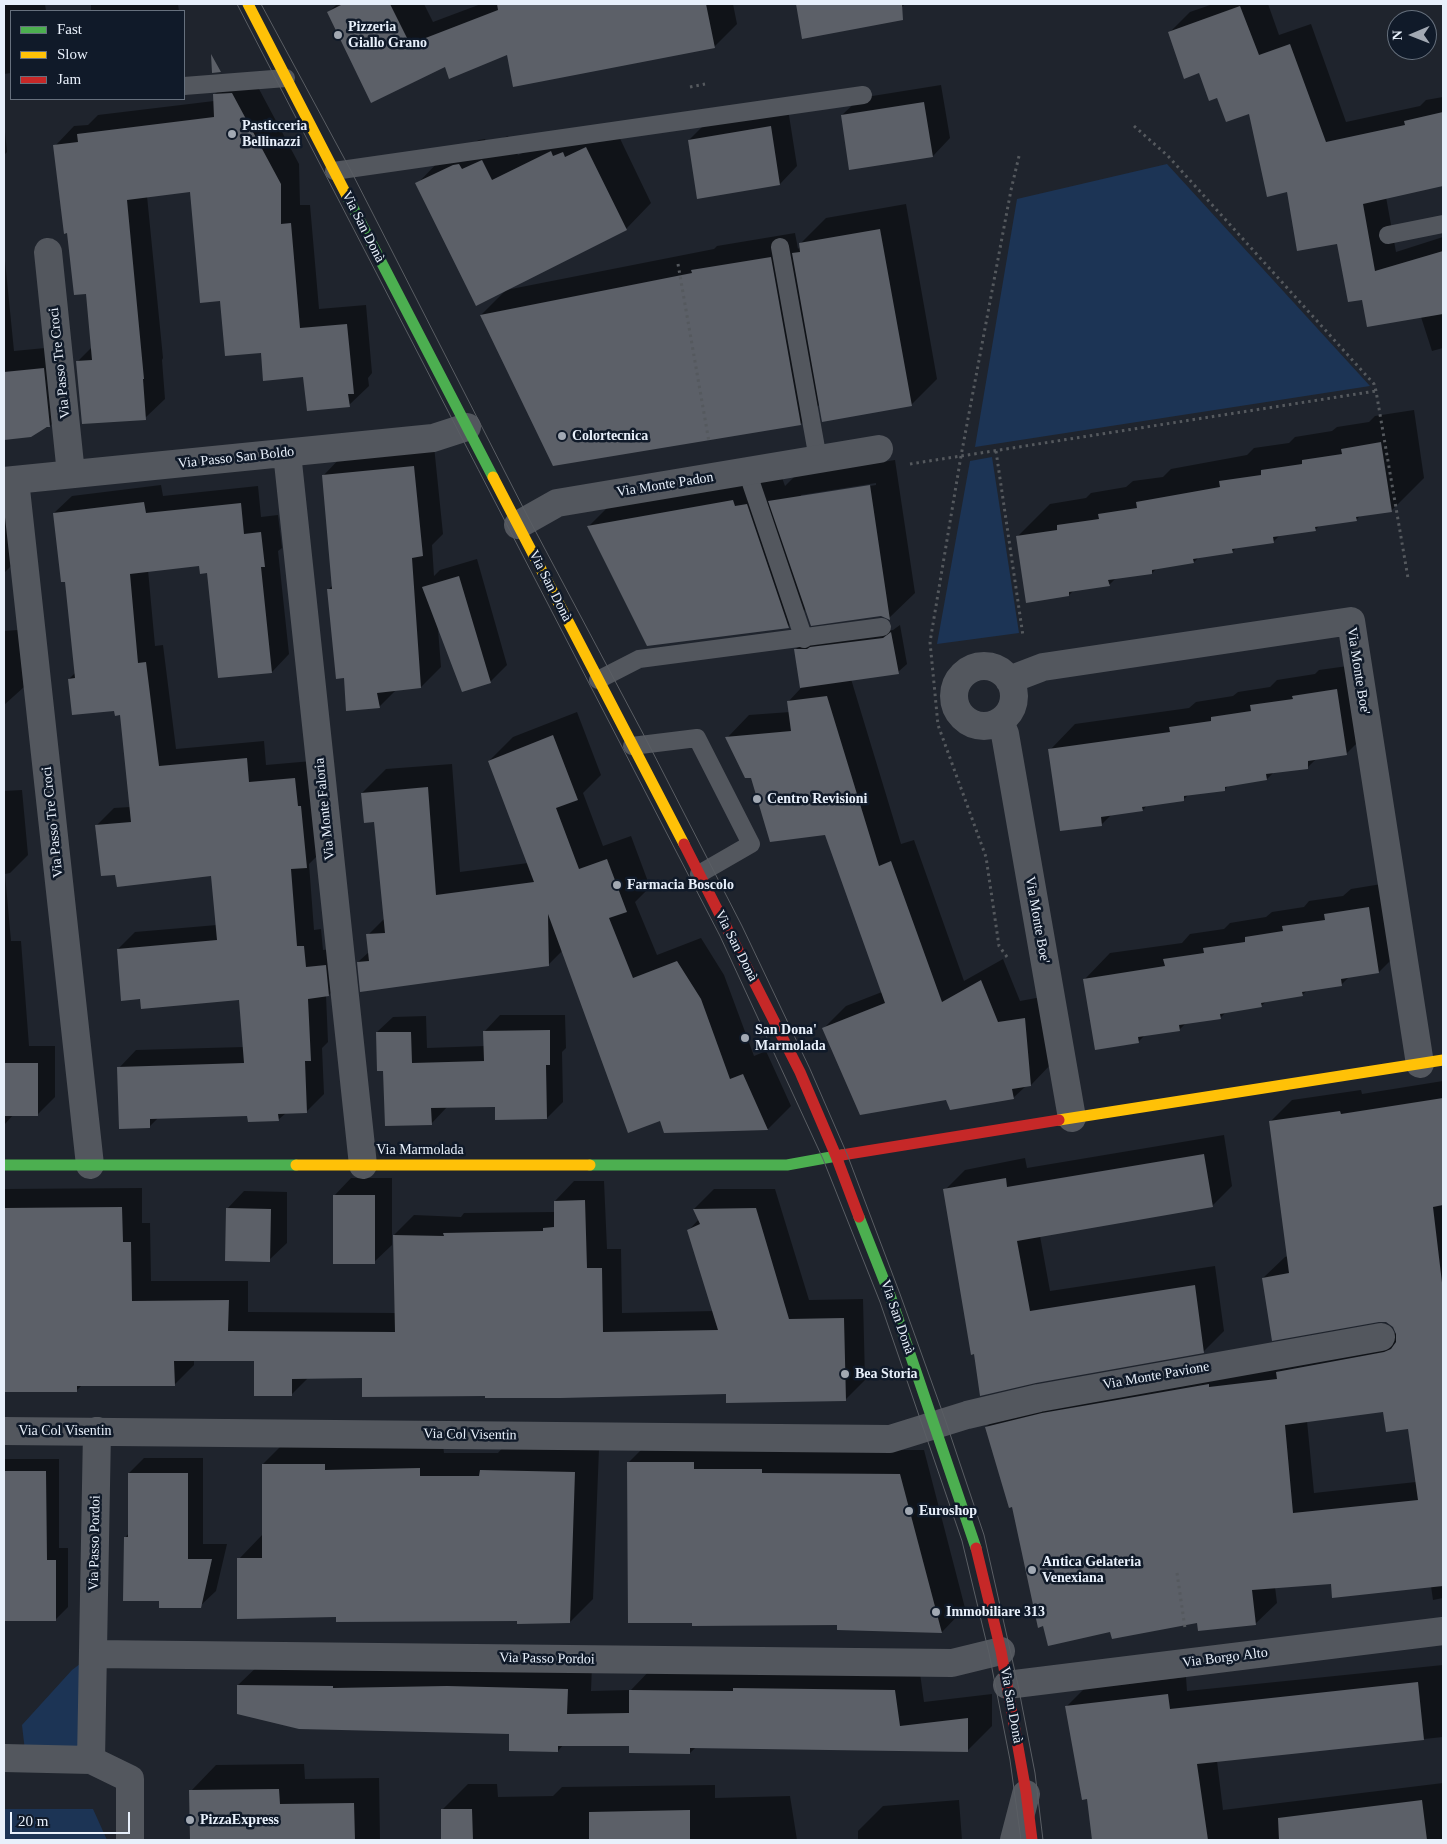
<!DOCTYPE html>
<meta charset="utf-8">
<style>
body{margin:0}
#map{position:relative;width:1447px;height:1844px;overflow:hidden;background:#1f242d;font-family:"Times New Roman",serif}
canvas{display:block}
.frame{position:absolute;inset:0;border:5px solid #e8f0fb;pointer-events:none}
.legend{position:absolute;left:10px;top:10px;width:175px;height:90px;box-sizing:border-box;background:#101a29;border:1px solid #66707d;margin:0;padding:6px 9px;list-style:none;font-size:15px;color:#e8f0fb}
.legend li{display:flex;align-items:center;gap:10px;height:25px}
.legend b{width:25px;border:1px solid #66707d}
.north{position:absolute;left:1387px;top:10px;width:50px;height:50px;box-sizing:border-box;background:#101a29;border:1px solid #66707d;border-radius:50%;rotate:269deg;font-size:14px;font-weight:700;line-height:20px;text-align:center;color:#e8f0fb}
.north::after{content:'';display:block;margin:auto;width:18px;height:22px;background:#a2a9b3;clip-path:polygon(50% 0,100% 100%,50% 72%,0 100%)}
.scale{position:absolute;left:10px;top:1812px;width:120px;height:22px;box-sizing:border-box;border:2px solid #e8f0fb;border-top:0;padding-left:6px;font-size:15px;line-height:18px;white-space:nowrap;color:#e8f0fb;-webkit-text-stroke:4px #101a29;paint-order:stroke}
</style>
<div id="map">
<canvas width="1447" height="1844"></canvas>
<div class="frame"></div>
<ul class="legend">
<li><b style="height:6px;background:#4caf50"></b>Fast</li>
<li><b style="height:6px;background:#ffc107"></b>Slow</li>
<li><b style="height:6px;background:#c62828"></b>Jam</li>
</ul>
<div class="north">N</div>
<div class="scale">20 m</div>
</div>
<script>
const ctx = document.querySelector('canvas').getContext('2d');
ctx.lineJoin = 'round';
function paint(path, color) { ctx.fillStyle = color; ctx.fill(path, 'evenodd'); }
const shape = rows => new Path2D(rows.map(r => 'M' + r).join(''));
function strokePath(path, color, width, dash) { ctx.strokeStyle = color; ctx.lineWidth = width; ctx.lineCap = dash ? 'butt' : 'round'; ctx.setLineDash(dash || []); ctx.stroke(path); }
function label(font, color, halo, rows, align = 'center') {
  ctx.font = font + ' "Times New Roman",serif'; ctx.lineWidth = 5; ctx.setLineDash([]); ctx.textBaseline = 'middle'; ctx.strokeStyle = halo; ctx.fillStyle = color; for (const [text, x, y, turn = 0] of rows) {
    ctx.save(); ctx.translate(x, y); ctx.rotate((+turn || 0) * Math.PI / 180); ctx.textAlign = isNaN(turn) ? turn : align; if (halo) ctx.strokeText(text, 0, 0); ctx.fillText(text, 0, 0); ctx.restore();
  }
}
paint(shape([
 [1167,164,1370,386,975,447,1017,199],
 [992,457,1019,633,937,644,970,461],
 [93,1654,91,1760,25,1751,22,1725,72,1670],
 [4,1809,93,1809,107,1840,4,1840]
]), '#1c3455');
paint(shape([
 [4,4,45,4,46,11,11,11,11,73,4,74],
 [91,4,178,4,179,11,91,11],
 [337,4,424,4,433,22,481,4,733,4,737,24,714,47,508,53,445,65,328,13],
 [797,4,905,4,888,22,803,37],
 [1213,4,1268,4,1279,35,1311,24,1346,122,1420,106,1426,100,1443,97,1443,185,1386,197,1396,252,1443,237,1443,348,1432,351,1421,317,1363,298,1338,242,1288,191,1250,112,1218,96,1169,33,1190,12],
 [251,74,299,164,300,205,310,205,319,309,366,305,372,373,368,378,369,386,349,405,304,376,262,352,221,300,191,191,147,196,163,358,162,360,165,399,145,418,77,362,92,347,87,293,69,232,55,146,74,126,88,125,98,115,214,101,214,95,234,75],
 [941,85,950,138,933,156,842,115,860,98],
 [788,109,797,166,780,184,689,140,706,123],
 [4,122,7,152,4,155],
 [612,122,651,203,626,229,417,184,442,158,479,140,485,139,487,144,508,136,518,155,577,127,579,131],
 [906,204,937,379,911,405,820,404,801,424,481,315,506,290,714,249,717,246,795,233,798,249,801,246,800,244,826,218],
 [4,251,14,351,66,346,72,403,50,426,31,435,4,438],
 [1414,410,1424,478,1391,511,1360,516,1356,520,1320,525,1315,530,1280,535,1273,542,1237,547,1232,552,1199,557,1194,562,1157,568,1152,573,1116,578,1109,585,1074,590,1069,595,1017,537,1050,504,1086,498,1091,493,1126,487,1133,481,1163,477,1171,469,1247,455,1254,448,1289,443,1295,437,1332,431,1337,427,1369,422,1375,416],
 [434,446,443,534,432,545,434,576,440,570,477,559,507,665,490,682,438,629,441,667,421,687,396,690,379,707,345,677,328,590,333,585,323,476,343,455],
 [895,460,915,593,889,618,881,615,806,609,788,626,589,526,622,493,780,472,785,486,795,476],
 [876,483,876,485,801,497,801,495],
 [161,485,163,496,258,486,261,517,278,515,282,548,278,551,289,654,272,672,209,572,200,564,148,570,155,646,163,645,176,749,264,741,266,765,312,761,324,849,309,864,314,930,321,929,323,950,343,948,346,977,329,995,326,995,328,1042,322,1048,324,1094,306,1112,286,1113,278,1120,248,1115,158,1118,149,1127,119,1068,136,1050,244,1047,240,999,141,998,118,949,135,932,217,925,212,875,116,873,96,826,114,808,130,807,121,714,69,679,75,673,66,580,54,513,72,496],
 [4,501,11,566,4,573],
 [900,625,907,664,898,672,851,679,901,844,914,840,964,981,1003,959,1020,1001,1047,996,1053,1062,1031,1085,1026,1086,1013,1098,947,1099,824,1028,846,1006,882,992,826,834,752,777,727,738,749,715,790,712,788,702,801,688,795,650,804,641,893,630],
 [18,630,24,687,4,705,4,631],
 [1362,664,1372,728,1346,754,1317,758,1308,767,1274,772,1267,779,1229,785,1225,789,1189,794,1184,799,1148,804,1143,810,1112,814,1102,824,1050,750,1075,724,1189,708,1196,702,1233,696,1238,692,1270,687,1277,680,1315,674,1319,670],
 [577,712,601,775,583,793,603,846,631,836,650,887,635,902,657,955,701,938,724,975,754,1056,766,1051,791,1106,768,1129,665,1131,661,1120,563,950,548,965,358,962,369,952,368,935,385,918,375,821,362,793,386,769,452,764,460,872,528,863,489,761,513,737],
 [22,790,28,855,10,873,5,874,11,941,21,941,29,1046,55,1046,55,1097,37,1115,14,1114,4,1125,4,791],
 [1394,882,1404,947,1379,972,1349,977,1341,985,1308,990,1302,995,1267,1001,1261,1006,1226,1012,1220,1018,1186,1023,1179,1030,1145,1035,1138,1042,1085,979,1110,953,1182,943,1190,934,1224,929,1230,923,1266,917,1272,912,1304,907,1309,901,1343,896,1351,889],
 [500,1015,565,1015,566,1048,562,1052,563,1102,547,1118,496,1106,447,1107,431,1124,384,1069,377,1032,393,1017,426,1016,427,1048,485,1046,485,1031],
 [1443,1081,1443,1410,1385,1417,1384,1410,1307,1421,1314,1493,1416,1482,1435,1444,1443,1443,1443,1598,1433,1600,1431,1586,1332,1582,1275,1587,1277,1603,1255,1624,1198,1621,1111,1630,1013,1505,986,1427,1008,1406,1397,1333,1394,1327,1387,1321,1263,1278,1285,1257,1288,1256,1271,1121,1292,1100,1361,1090,1362,1094],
 [1224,1135,1232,1186,1212,1206,1040,1236,1050,1291,1215,1266,1224,1331,1204,1351,975,1353,945,1190,965,1170,1025,1158,1027,1168],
 [4,1174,5,1189,142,1188,142,1223,150,1223,151,1281,248,1281,248,1312,395,1313,394,1235,414,1215,461,1217,464,1213,555,1212,555,1201,574,1181,604,1181,607,1249,621,1249,622,1313,714,1311,688,1231,699,1219,694,1209,714,1189,775,1189,809,1300,863,1299,865,1380,845,1400,727,1392,486,1394,363,1377,309,1377,291,1395,255,1360,194,1360,194,1365,174,1385,82,1385,77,1390,4,1391],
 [351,1178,392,1178,392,1245,374,1262,334,1196],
 [244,1191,287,1192,287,1243,269,1260,227,1209],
 [652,1439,786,1450,924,1450,965,1608,942,1632,838,1624,628,1463],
 [286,1441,443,1445,444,1453,498,1453,504,1446,599,1449,593,1599,570,1622,338,1616,239,1559,263,1534,263,1464],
 [144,1458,203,1458,203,1544,227,1544,216,1591,200,1606,161,1600,125,1538,129,1533,129,1473],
 [4,1459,59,1459,59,1548,68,1548,68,1607,55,1620,4,1611,4,1565,6,1565],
 [263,1661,592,1665,591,1691,631,1690,654,1666,919,1666,924,1702,992,1694,992,1726,967,1751,696,1747,690,1753,630,1745,564,1744,558,1751,510,1733,238,1685],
 [1443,1665,1443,1737,1217,1761,1223,1810,1443,1783,1443,1840,1093,1840,1088,1798,1066,1707,1084,1689,1186,1677,1187,1691],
 [304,1764,305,1779,379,1778,380,1840,191,1840,191,1791,216,1765],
 [468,1784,497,1784,498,1797,553,1796,562,1787,715,1785,715,1798,790,1796,797,1840,443,1840,442,1810],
 [959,1800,962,1840,858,1840,858,1831,883,1806]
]), '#0007');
paint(shape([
 [343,4,390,4,410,44,498,10,497,4,706,4,715,48,513,87,507,55,449,79,445,67,371,103,327,12],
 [796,4,902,4,903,20,802,39],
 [1240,6,1259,55,1290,44,1326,142,1405,125,1404,121,1443,112,1443,186,1363,204,1375,271,1443,251,1443,314,1367,327,1362,300,1348,302,1337,244,1297,251,1287,192,1267,197,1249,114,1226,122,1217,98,1209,101,1199,73,1184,79,1168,32],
 [211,54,221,72,212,73],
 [232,93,281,184,281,224,291,223,300,328,347,324,354,394,348,394,350,407,307,411,303,377,263,381,261,353,225,356,220,301,200,303,190,192,127,200,144,379,143,379,146,420,82,424,76,361,92,360,86,294,74,295,67,233,64,234,53,145,78,142,77,134,214,117,213,94],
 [924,102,933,157,849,170,841,115],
 [771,126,780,185,697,199,688,140],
 [586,147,627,230,476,306,415,183,453,165,459,164,462,169,482,160,492,180,551,151,553,156,563,152,565,157],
 [880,229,912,406,822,422,792,253,800,252,799,243],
 [771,257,801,425,553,466,480,315,692,273,691,270],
 [44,368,50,427,47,427,31,437,4,440,4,372],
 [1381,442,1392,512,1356,517,1357,521,1315,527,1316,531,1273,537,1274,543,1232,549,1233,553,1193,559,1194,563,1152,570,1152,574,1108,580,1110,586,1069,592,1069,596,1026,603,1016,536,1057,530,1057,525,1099,519,1098,514,1137,508,1136,502,1220,487,1219,481,1261,475,1261,470,1302,464,1302,460,1342,454,1341,449],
 [414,466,423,556,412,558,421,688,377,693,380,708,346,711,344,678,336,679,327,589,332,589,322,475],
 [870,485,890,620,881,616,811,626,768,501],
 [733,500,735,506,747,504,789,628,647,646,587,526],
 [144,502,146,513,241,503,244,534,261,532,265,567,261,567,272,673,218,678,207,573,200,574,199,566,130,574,138,663,146,662,159,766,247,758,249,782,295,778,298,806,301,806,307,868,291,869,297,946,304,946,306,967,326,965,329,996,308,999,311,1061,305,1061,307,1113,278,1114,279,1121,248,1122,247,1116,150,1119,150,1128,119,1129,117,1067,244,1063,239,1000,141,1009,140,999,121,1001,117,949,217,940,211,876,117,887,115,875,101,876,95,825,131,822,120,715,115,716,114,711,72,715,68,679,75,678,65,582,61,582,53,513],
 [459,576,491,683,462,692,422,587],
 [891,632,899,674,800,688,794,649,807,649,810,647,883,638],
 [1337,689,1347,755,1308,761,1308,769,1266,774,1267,780,1225,787,1225,791,1184,796,1184,801,1142,807,1143,811,1101,817,1102,826,1060,831,1048,749,1170,732,1169,727,1211,721,1211,717,1251,711,1250,705,1293,699,1292,696],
 [827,696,879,866,891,861,942,1002,981,980,998,1022,1025,1018,1031,1086,1012,1089,1014,1099,950,1110,946,1100,860,1115,822,1028,885,1003,825,835,770,842,751,778,745,778,725,737,791,731,787,701],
 [553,735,578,800,556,808,579,869,607,859,627,912,609,918,633,978,677,961,701,999,730,1079,743,1074,768,1130,664,1133,660,1121,628,1133,548,914,549,966,360,992,357,962,369,961,366,934,385,933,374,822,364,823,361,793,428,787,436,895,534,882,488,761],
 [1369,907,1379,973,1341,979,1342,986,1302,992,1303,996,1261,1003,1262,1007,1220,1014,1221,1019,1179,1025,1180,1031,1138,1037,1139,1043,1095,1050,1083,979,1165,966,1163,959,1204,953,1203,948,1245,942,1245,937,1283,931,1282,926,1325,920,1324,914],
 [550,1030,550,1065,546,1065,547,1119,495,1120,495,1107,431,1108,432,1125,385,1126,383,1071,377,1071,376,1032,411,1032,412,1063,484,1061,483,1031],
 [4,1063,38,1063,38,1116,4,1116],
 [1443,1098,1443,1205,1433,1207,1443,1291,1443,1586,1332,1598,1331,1584,1252,1590,1256,1625,1198,1631,1197,1623,1112,1639,1110,1632,1048,1646,1043,1626,1038,1628,1012,1507,1009,1508,985,1427,1042,1413,1209,1384,1209,1387,1277,1379,1276,1372,1384,1352,1391,1349,1396,1342,1396,1334,1393,1327,1386,1322,1379,1322,1272,1341,1262,1278,1289,1273,1269,1121,1340,1111,1341,1114],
 [1383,1412,1386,1432,1408,1429,1418,1500,1293,1513,1285,1425],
 [1204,1154,1213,1207,1017,1241,1030,1311,1195,1285,1204,1353,1036,1383,980,1396,974,1354,971,1355,943,1189,1006,1178,1007,1187],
 [333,1195,375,1195,375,1264,333,1264],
 [585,1200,587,1268,602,1268,603,1332,718,1330,687,1230,700,1224,693,1209,756,1208,789,1319,844,1318,846,1401,726,1403,726,1394,561,1398,485,1398,485,1396,362,1397,362,1378,292,1379,292,1396,254,1396,254,1361,174,1361,175,1386,77,1386,77,1392,4,1392,4,1208,122,1207,123,1242,131,1242,132,1301,229,1300,228,1331,395,1332,393,1235,444,1236,443,1233,543,1231,543,1228,554,1227,554,1201],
 [226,1208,271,1209,270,1262,225,1261],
 [627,1462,694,1462,694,1469,762,1469,762,1473,900,1474,942,1633,837,1630,837,1625,692,1626,692,1623,628,1623],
 [262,1464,325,1464,325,1470,420,1468,420,1476,479,1476,480,1470,575,1472,570,1623,517,1624,517,1621,336,1622,336,1617,237,1619,237,1558,262,1558],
 [4,1471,46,1471,47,1560,56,1560,56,1621,4,1621],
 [128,1473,188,1473,188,1559,212,1559,201,1608,159,1608,159,1601,123,1601,124,1537,128,1537],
 [1418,1682,1424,1740,1197,1764,1208,1840,1092,1840,1087,1799,1082,1800,1065,1706,1168,1694,1170,1709],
 [237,1685,333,1686,333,1688,447,1686,568,1689,567,1714,629,1713,629,1690,733,1691,733,1688,895,1690,900,1726,968,1718,968,1752,690,1748,690,1754,629,1753,629,1746,558,1746,558,1752,509,1751,509,1734,299,1729,237,1714],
 [279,1789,280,1804,354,1803,355,1840,190,1840,189,1790],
 [1422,1800,1427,1840,1279,1840,1278,1818],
 [441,1809,472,1809,473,1840,441,1840],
 [690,1810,690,1840,589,1840,589,1812]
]), '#5c6068');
strokePath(shape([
 [690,87,705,84],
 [1134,126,1168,156,1374,384,1376,391,1408,578],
 [678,264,709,442],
 [996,451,1023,636],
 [910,464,1376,391],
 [1007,957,999,946,986,857,938,725,930,642,961,456,1011,190,1019,156],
 [1177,1573,1185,1628]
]), '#55595e', 3, [2.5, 4]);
strokePath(shape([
 [184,86,286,78],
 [334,171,863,95],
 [1388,235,1443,224],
 [780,247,818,459],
 [747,471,804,639],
 [598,680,639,659,882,627],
 [632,746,697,738,751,844,699,874]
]), '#53575e', 18);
strokePath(shape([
 [48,252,71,474],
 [287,453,363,1165],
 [15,480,90,1165],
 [4,481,433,438,467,427],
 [518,525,557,503,879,449],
 '954 696a30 30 0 1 1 60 0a30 30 0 1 1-60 0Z',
 [1009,680,1043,667,1351,621,1420,1064],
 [1000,722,1005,734,1072,1118],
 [4,1431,890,1439,967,1415,1039,1398,1381,1337],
 [93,1654,952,1663,1001,1651],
 [1007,1685,1443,1631],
 [4,1758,91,1760,130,1779,130,1840],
 [91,1760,97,1431],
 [1014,1840,1026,1794]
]), '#53575e', 28);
strokePath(shape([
 [347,196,493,477],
 [4,1165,296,1165],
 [590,1165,787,1165,842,1155],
 [859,1217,891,1298,976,1548]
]), '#4caf50', 11);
strokePath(shape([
 [248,4,347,196],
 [493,477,684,844],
 [1059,1120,1443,1060],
 [296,1165,590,1165]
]), '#ffc107', 11);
strokePath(shape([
 [684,844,800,1072,836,1156,859,1217],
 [842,1155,1059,1120],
 [976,1548,1001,1651,1026,1792,1032,1840]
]), '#c62828', 11);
strokePath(shape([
 [237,4,720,936,823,1159,880,1302,962,1541,989,1653,1010,1760,1021,1840],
 [261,4,350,169,529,519,648,743,742,926,810,1069,847,1154,900,1294,946,1422,984,1535,1018,1685,1035,1773,1043,1840]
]), '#5a5e64', 1);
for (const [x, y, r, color] of [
 [338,35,5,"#a2a9b3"],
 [232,134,5,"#a2a9b3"],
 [562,436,5,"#a2a9b3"],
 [757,799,5,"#a2a9b3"],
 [617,885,5,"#a2a9b3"],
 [745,1038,5,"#a2a9b3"],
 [845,1374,5,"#a2a9b3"],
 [909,1511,5,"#a2a9b3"],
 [1032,1570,5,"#a2a9b3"],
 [936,1612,5,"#a2a9b3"],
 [190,1820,5,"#a2a9b3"]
]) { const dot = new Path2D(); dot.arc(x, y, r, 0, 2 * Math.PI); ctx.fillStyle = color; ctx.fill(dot); strokePath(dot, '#101a29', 2); }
label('bold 14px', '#e8f0fb', '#101a29', [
 ["Pizzeria",348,27],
 ["Giallo Grano",348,43],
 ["Pasticceria",242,126],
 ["Bellinazzi",242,142],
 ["Colortecnica",572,436],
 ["Centro Revisioni",767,799],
 ["Farmacia Boscolo",627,885],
 ["San Dona'",755,1030],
 ["Marmolada",755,1046],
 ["Bea Storia",855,1374],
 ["Euroshop",919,1511],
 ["Antica Gelateria",1042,1562],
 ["Venexiana",1042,1578],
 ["Immobiliare 313",946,1612],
 ["PizzaExpress",200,1820]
], 'left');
label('14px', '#e8f0fb', '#101a29', [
 ["Via San Donà",363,227,63],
 ["Via Passo Tre Croci",60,363,-96],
 ["Via Passo San Boldo",236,458,-6],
 ["Via Monte Padon",665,485,-9],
 ["Via San Donà",550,586,63],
 ["Via Monte Boe'",1358,671,81],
 ["Via Monte Faloria",325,809,-96],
 ["Via Passo Tre Croci",53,822,-96],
 ["Via Monte Boe'",1037,920,80],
 ["Via San Donà",736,946,63],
 ["Via Marmolada",420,1150],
 ["Via San Donà",897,1317,71],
 ["Via Monte Pavione",1156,1376,-10],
 ["Via Col Visentin",65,1431],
 ["Via Col Visentin",470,1435,1],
 ["Via Passo Pordoi",95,1543,-89],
 ["Via Borgo Alto",1225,1658,-7],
 ["Via Passo Pordoi",547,1659,1],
 ["Via San Donà",1011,1705,80]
]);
</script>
